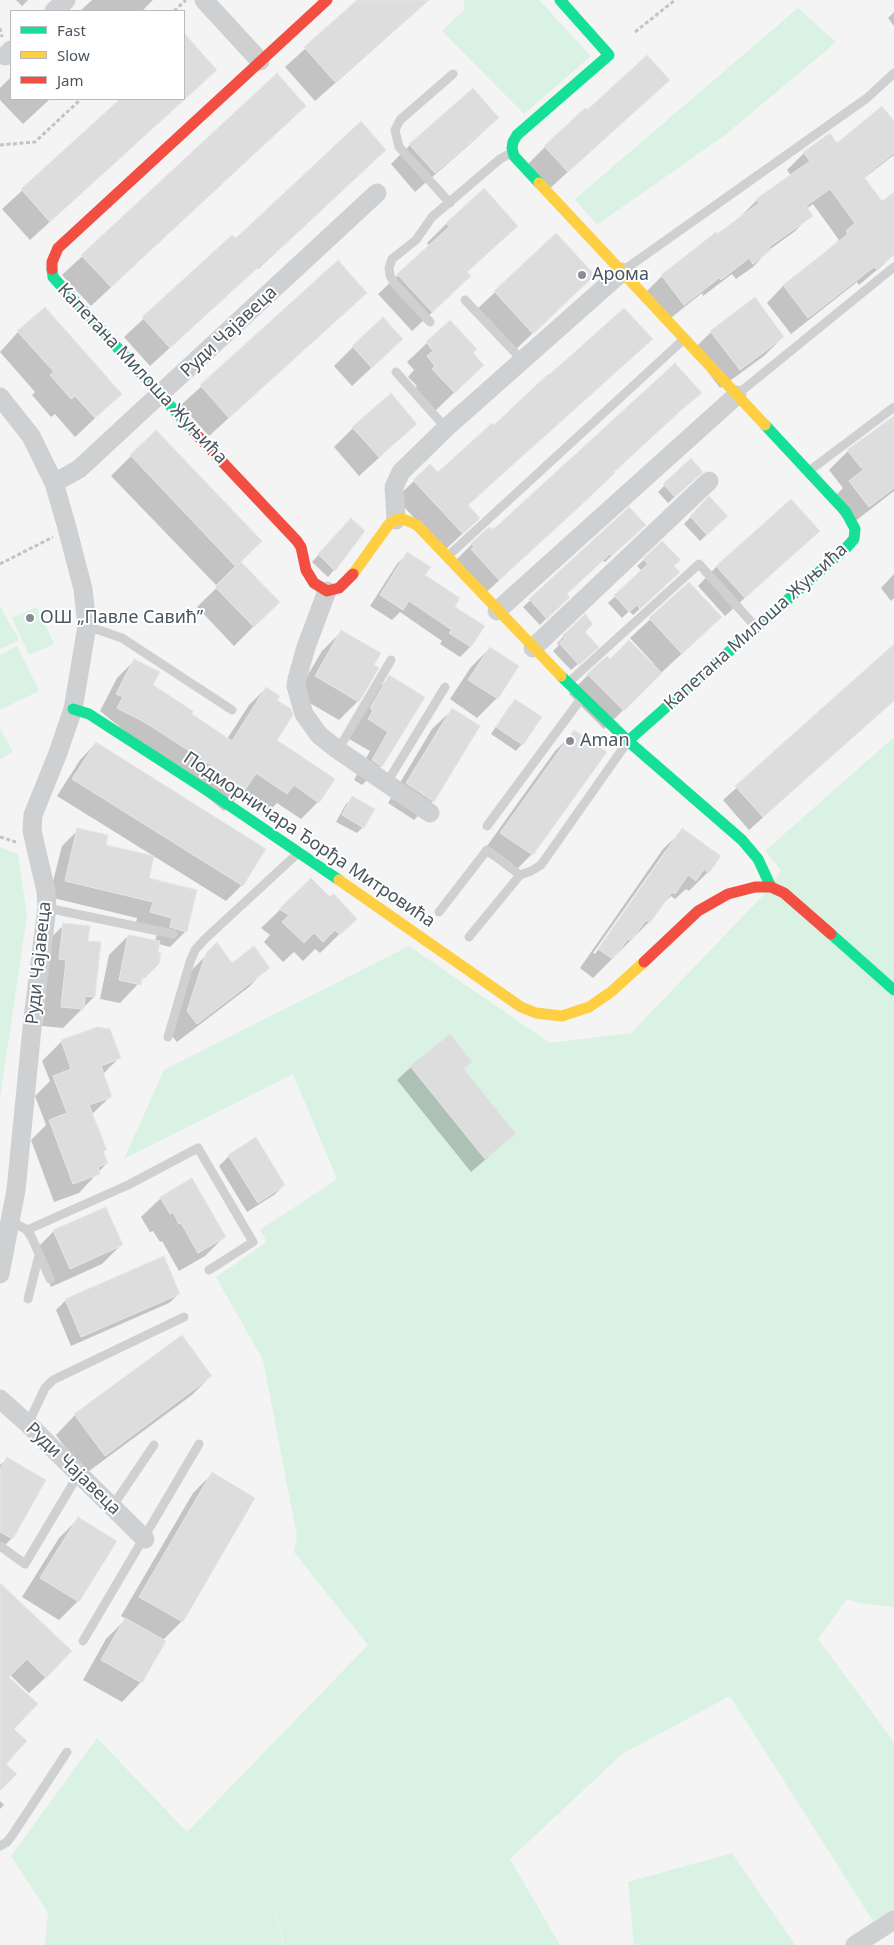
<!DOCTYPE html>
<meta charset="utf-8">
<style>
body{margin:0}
#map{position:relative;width:894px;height:1945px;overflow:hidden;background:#f4f4f4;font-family:"Noto Sans",sans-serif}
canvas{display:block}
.legend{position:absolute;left:10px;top:10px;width:175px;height:90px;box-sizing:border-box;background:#fff;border:1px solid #b7bbc0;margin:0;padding:6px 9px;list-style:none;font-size:15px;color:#4a5661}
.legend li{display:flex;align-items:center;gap:10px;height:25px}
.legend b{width:25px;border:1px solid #b7bbc0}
</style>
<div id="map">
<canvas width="894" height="1945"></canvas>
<ul class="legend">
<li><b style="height:6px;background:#16e098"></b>Fast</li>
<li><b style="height:6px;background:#ffcf43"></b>Slow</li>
<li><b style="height:6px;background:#f24e42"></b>Jam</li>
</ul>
</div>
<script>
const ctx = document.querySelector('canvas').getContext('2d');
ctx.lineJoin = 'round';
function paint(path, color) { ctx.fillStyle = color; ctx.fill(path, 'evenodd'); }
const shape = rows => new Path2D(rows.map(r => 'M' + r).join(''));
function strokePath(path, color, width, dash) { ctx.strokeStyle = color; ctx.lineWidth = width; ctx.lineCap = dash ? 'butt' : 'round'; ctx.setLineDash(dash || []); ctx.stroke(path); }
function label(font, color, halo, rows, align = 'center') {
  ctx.font = font + ' "Noto Sans",sans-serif'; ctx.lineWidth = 4; ctx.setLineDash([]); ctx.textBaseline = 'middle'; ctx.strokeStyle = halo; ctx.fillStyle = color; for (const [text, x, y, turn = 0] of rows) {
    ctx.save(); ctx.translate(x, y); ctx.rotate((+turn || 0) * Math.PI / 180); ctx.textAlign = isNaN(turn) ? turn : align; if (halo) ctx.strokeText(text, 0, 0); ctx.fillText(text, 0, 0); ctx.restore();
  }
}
paint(shape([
 [464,0,539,0,591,56,524,114,442,31,464,10],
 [798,8,836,42,725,135,597,225,575,199],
 [0,606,19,640,0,649],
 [37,607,54,644,29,655,12,618],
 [17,646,39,691,0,710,0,655],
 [0,728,13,752,0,759],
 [894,737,894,1607,859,1603,847,1599,818,1639,894,1742,894,1911,873,1921,730,1696,622,1754,510,1859,560,1945,284,1945,268,1883,283,1945,45,1945,48,1913,11,1856,97,1738,187,1832,368,1645,294,1552,297,1536,263,1360,216,1277,267,1242,260,1230,337,1179,293,1074,124,1159,164,1070,409,946,550,1043,631,1033,771,887,781,870,765,851],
 [0,847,18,854,27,916,0,1098],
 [732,1853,795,1945,634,1945,628,1882]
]), '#d9f2e3');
paint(shape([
 [16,0,28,0,22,6],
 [92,0,153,0,142,11,80,11],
 [359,0,429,0,315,101,285,67],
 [894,12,894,26,888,18],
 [188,39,216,70,30,240,2,209,122,99,184,99,184,42],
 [277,75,285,125,91,306,62,275],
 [11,77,11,99,50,99,23,124,0,100,0,88],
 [669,80,548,190,526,166,545,147,587,112],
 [497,118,478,137,415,192,391,164,410,145],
 [894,120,894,155,863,179,882,203,894,193,894,254,884,264,859,285,857,282,791,334,767,303,783,286,831,250,830,248,839,240,813,204,806,209,811,215,794,232,769,250,753,267,736,279,732,274,703,296,702,293,667,321,645,293,662,276,715,234,717,236,740,217,757,200,791,176,787,170,804,153,830,135,837,145],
 [365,169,258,269,257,268,150,366,124,337,232,237,236,240],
 [484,190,517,226,466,273,450,296,412,331,378,294,429,246,427,243,446,224],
 [556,235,574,294,513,352,475,311],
 [338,262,366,293,209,436,181,405],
 [449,322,472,353,463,384,435,411,414,389,417,386,408,377,414,370,407,362],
 [18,332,121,394,75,437,55,414,51,417,32,395,35,392,0,352],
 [711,332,783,337,764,356,720,388,692,351],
 [651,339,467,506,479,518,444,551,396,498,414,481,438,474,494,426],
 [353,347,382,358,352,386,334,366],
 [700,393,613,473,556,528,480,598,453,563,472,544],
 [894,418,894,491,849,526,830,501,843,488,829,470,848,451],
 [416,424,359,476,334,447,353,428],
 [156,431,242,560,216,585,111,476],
 [690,460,695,478,668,503,658,492],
 [709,498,726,516,700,541,684,524],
 [629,509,638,531,605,562,602,560,565,594,568,597,540,625,523,607],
 [345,526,334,570,328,577,312,562],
 [818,531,725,616,698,586,717,566],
 [662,543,673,566,672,579,633,615,629,611,622,618,608,603,642,571,637,566],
 [407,554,424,576,453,607,470,647,460,657,440,644,442,641,400,612,392,620,370,606,397,564],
 [241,564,278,602,234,646,197,607],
 [894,574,894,598,891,601,881,588],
 [689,583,701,636,662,672,604,729,569,694,588,675,610,660,652,665,654,664,630,638],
 [585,616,583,632,591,653,571,670,553,651,559,645,557,643],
 [341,632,372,666,358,701,339,720,296,695,322,651],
 [894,646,894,700,749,830,723,800],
 [490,648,518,666,497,698,477,718,450,699,471,667],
 [134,661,152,685,190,714,227,739,249,705,266,688,275,701,275,740,318,802,301,819,277,803,269,811,243,792,224,811,100,711,117,678],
 [390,677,423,697,381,766,362,785,354,780,370,751,349,739,370,696],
 [515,700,522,744,516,751,491,734,509,707],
 [452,710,433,801,414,820,388,803,432,729],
 [574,732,532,854,513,873,482,853,555,751],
 [96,743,242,885,226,901,57,796,80,760],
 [353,798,363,827,357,833,336,822,346,804],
 [78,830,104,846,147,879,186,931,170,947,159,944,156,953,158,963,120,1003,100,999,109,955,128,936,155,942,157,933,135,928,137,918,49,897,62,846],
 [683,830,708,872,689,891,686,889,675,899,671,896,662,905,649,922,593,978,580,968,663,849],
 [666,850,669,850,595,954,593,953],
 [311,880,330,899,355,919,320,953,315,949,303,961,294,952,283,962,264,942,270,935,261,928],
 [64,925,87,942,100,944,94,997,63,1028,42,1026,47,978,44,944],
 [217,944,232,964,268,967,249,987,177,1042,168,1031,188,974],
 [449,1036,463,1070,515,1134,471,1172,397,1080,411,1067],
 [62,1041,119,1058,103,1074,111,1096,91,1115,105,1150,103,1153,107,1163,79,1193,54,1202,31,1140,46,1125,35,1096,50,1081,42,1061],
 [229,1156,284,1185,274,1195,247,1212,219,1166],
 [161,1198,224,1237,205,1256,179,1271,162,1241,160,1242,153,1231,150,1232,141,1217],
 [54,1231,121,1245,102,1264,51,1287,35,1250],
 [179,1294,169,1303,71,1346,56,1310,66,1300],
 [211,1376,192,1395,85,1474,56,1435,75,1415],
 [7,1459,12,1538,0,1550,0,1465],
 [212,1474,254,1498,182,1621,163,1640,141,1682,122,1702,83,1680,106,1639,126,1619,121,1616,193,1493],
 [78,1519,78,1601,59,1620,22,1597,59,1538],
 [0,1585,46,1677,29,1693,10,1675,8,1677,4,1764,0,1790],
 [0,1801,4,1805,0,1809]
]), '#0003');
const building = shape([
 [357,0,428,0,335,82,304,47,357,0],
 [184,33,217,70,50,222,21,189,120,99,184,99,184,33],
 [647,55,670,80,568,172,544,146,585,108,587,110,647,55],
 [277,73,306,106,111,287,81,255,277,73],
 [473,88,499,118,435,173,409,144,473,88],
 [882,106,894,121,894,153,864,177,882,201,894,192,894,255,876,269,874,267,808,318,783,285,848,234,846,231,855,223,830,189,806,206,813,216,769,247,771,250,753,264,749,258,721,280,719,278,684,305,661,275,716,232,717,234,759,203,756,199,810,161,803,152,830,133,837,143,882,106],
 [361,121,386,150,278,251,277,250,170,348,142,317,232,235,236,238,361,121],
 [484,188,518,226,467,272,471,276,432,312,397,274,449,227,446,223,484,188],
 [556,233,595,275,533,334,494,291,556,233],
 [338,260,367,293,229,418,200,385,338,260],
 [755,297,784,337,740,370,710,331,755,297],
 [45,307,122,394,95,418,75,396,71,399,50,375,54,372,17,331,45,307],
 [624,308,653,339,468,505,480,518,463,534,413,480,430,464,438,472,492,423,494,425,548,374,549,375,624,308],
 [383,317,403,339,372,368,352,346,383,317],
 [450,320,477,349,473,353,484,365,455,393,432,369,435,366,427,356,433,351,426,342,450,320],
 [675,363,702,393,680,411,614,472,615,473,577,509,499,580,471,549,474,546,471,543,489,527,491,529,496,527,675,363],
 [391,393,417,424,379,457,352,427,391,393],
 [894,416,894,488,869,507,849,481,863,470,847,450,894,416],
 [156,430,262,541,236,567,130,455,156,430],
 [691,458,703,472,675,497,663,484,691,458],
 [709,496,728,516,707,535,690,516,709,496],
 [791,499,820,531,745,598,716,566,791,499],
 [629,507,646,525,612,556,610,554,567,594,570,597,547,619,529,599,629,507],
 [351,518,365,531,335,571,318,554,351,518],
 [662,541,681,560,674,566,680,572,640,609,637,605,629,612,614,595,648,564,643,559,662,541],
 [407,552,431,567,425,575,460,598,455,607,485,626,471,647,449,633,452,630,409,601,403,610,380,595,407,552],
 [241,562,280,602,254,627,215,587,241,562],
 [689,582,722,617,682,654,649,618,689,582],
 [585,614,593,624,585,632,599,647,579,665,559,643,565,638,562,636,585,614],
 [341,630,381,653,374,665,379,668,359,702,315,676,341,630],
 [629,640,662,673,624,711,587,674,607,656,610,659,629,640],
 [894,644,894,701,763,817,735,786,894,644],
 [490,647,519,666,498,699,468,680,490,647],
 [134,659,160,672,153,685,193,711,192,714,232,741,266,687,280,696,277,700,291,709,293,715,277,740,335,779,319,803,294,785,287,794,256,773,242,795,210,774,214,767,146,723,117,708,123,697,116,694,134,659],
 [389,675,425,697,382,767,372,760,388,732,368,719,373,710,370,708,389,675],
 [515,699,542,717,523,745,496,727,515,699],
 [452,708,480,726,434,802,406,783,452,708],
 [574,730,607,752,533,855,500,833,574,730],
 [96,742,266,849,243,886,72,779,96,742],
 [352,796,375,809,364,828,342,815,352,796],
 [77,828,108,835,106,845,154,856,149,878,197,890,187,932,170,927,172,918,150,912,153,902,65,881,77,828],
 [682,828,721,856,709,873,704,869,696,881,688,875,675,894,672,892,650,923,646,920,631,941,628,939,613,959,598,949,682,828],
 [311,878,330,897,333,894,335,895,357,919,340,935,335,930,323,942,314,933,304,943,282,922,289,915,279,909,311,878],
 [63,923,90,926,88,941,101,942,95,997,85,996,84,1009,61,1007,66,960,59,959,63,923],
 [128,935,160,941,158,952,161,953,159,964,145,978,142,978,141,985,119,980,128,935],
 [217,942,232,963,254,946,270,968,197,1024,187,1011,206,953,217,942],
 [97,1027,110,1029,121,1058,101,1066,112,1097,89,1105,107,1150,103,1151,108,1163,98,1167,100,1174,73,1184,49,1120,67,1113,53,1076,71,1069,61,1040,97,1027],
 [450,1034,472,1062,464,1069,516,1134,485,1159,410,1066,450,1034],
 [256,1137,285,1185,258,1203,228,1155,256,1137],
 [192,1178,226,1237,198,1253,181,1223,179,1224,173,1212,170,1214,160,1197,192,1178],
 [106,1207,123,1245,70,1269,53,1230,106,1207],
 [164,1256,180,1294,81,1337,65,1299,164,1256],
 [182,1335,212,1376,105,1456,74,1414,182,1335],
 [7,1457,46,1480,13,1539,0,1532,0,1469,7,1457],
 [212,1472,255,1498,183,1622,139,1597,212,1472],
 [78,1517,117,1541,79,1602,40,1578,78,1517],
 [0,1583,72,1651,46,1678,27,1659,9,1677,38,1704,14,1729,27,1741,6,1764,17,1774,0,1791,0,1583],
 [125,1618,166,1641,142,1683,101,1660,125,1618]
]);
paint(building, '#ddddde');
strokePath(building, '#e5e6e7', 1);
strokePath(shape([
 [174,11,186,0],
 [0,28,2,37],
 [635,32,675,0],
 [0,145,35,142,81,99],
 [0,564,53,537],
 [0,837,16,842]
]), '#bcc7c4', 3, [4, 2.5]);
strokePath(shape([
 [450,203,399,147,395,130,400,120,453,74],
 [624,270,867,98,894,73],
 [465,300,523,361],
 [430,322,394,283,390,275,389,268,392,259,416,240,432,217,500,159,511,153],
 [396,372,446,428],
 [739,393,894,267],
 [809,471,894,407],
 [448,556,683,340],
 [87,626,122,638,232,710],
 [569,682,699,564,754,625],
 [338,750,391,660],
 [386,784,445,687],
 [487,826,580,700],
 [47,908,173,934],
 [439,912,487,850,520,875,531,871,541,865,626,744],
 [469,937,520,875],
 [168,1037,190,962,195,950,205,939,297,854],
 [11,1221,27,1230,32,1238,50,1279],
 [27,1230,128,1185,198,1148,253,1242,209,1270],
 [28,1299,39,1255],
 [28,1424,45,1388,53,1380,184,1317],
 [112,1507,154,1445],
 [0,1546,25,1564,78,1475],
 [83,1641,199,1444],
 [0,1846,7,1842,13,1834,67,1752]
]), '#ced0d2', 9);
strokePath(shape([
 [204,0,260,61],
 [54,11,66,0],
 [5,56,11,50],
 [0,397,31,436,54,483,66,524,83,589,87,626,73,709,58,753,33,815,32,831,46,891,47,908,33,1018,16,1190,0,1274],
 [54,483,79,469,377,193],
 [396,520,394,487,401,472,446,428,622,272],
 [327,591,306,647,297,679,296,686,304,714,319,735,338,750,430,813],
 [497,611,737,395],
 [533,648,709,481],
 [0,1399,28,1424,145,1539],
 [855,1945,894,1920]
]), '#ced0d2', 19);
strokePath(shape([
 [539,183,514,156,512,148,513,142,517,135,609,55,560,0],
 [52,269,53,277,196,434],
 [561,676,628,741,742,840,758,859,771,887],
 [73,709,89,714,214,795,339,880],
 [628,741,846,548,854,539,855,529,846,512,765,425],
 [831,934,894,990]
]), '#16e098', 11);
strokePath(shape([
 [539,183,765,425],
 [353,574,389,524,396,520,403,519,417,525,561,676],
 [339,880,521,1007,536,1013,562,1016,589,1007,611,992,644,962]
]), '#ffcf43', 11);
strokePath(shape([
 [52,269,52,262,58,248,327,0],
 [196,434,297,541,301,547,306,570,314,583,327,591,339,588,353,574],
 [644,962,698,911,728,894,755,887,771,887,784,893,831,934]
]), '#f24e42', 11);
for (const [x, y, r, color] of [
 [582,275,5,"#868d94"],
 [30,618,5,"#868d94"],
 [570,741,5,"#868d94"]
]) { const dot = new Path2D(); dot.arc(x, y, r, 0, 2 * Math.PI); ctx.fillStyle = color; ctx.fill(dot); strokePath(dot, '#fff', 2); }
label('18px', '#4a5661', '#fff', [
 ["Арома",592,275],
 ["ОШ „Павле Савић”",40,618],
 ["Aman",580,741]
], 'left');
label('18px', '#4a5661', '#fff', [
 ["Руди Чајавеца",229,332,-43],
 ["Капетана Милоша Жуњића",142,374,47],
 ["Капетана Милоша Жуњића",756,627,-42],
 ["Подморничара Ђорђа Митровића",309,840,34],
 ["Руди Чајавеца",39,963,-84],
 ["Руди Чајавеца",73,1469,44]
]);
</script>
